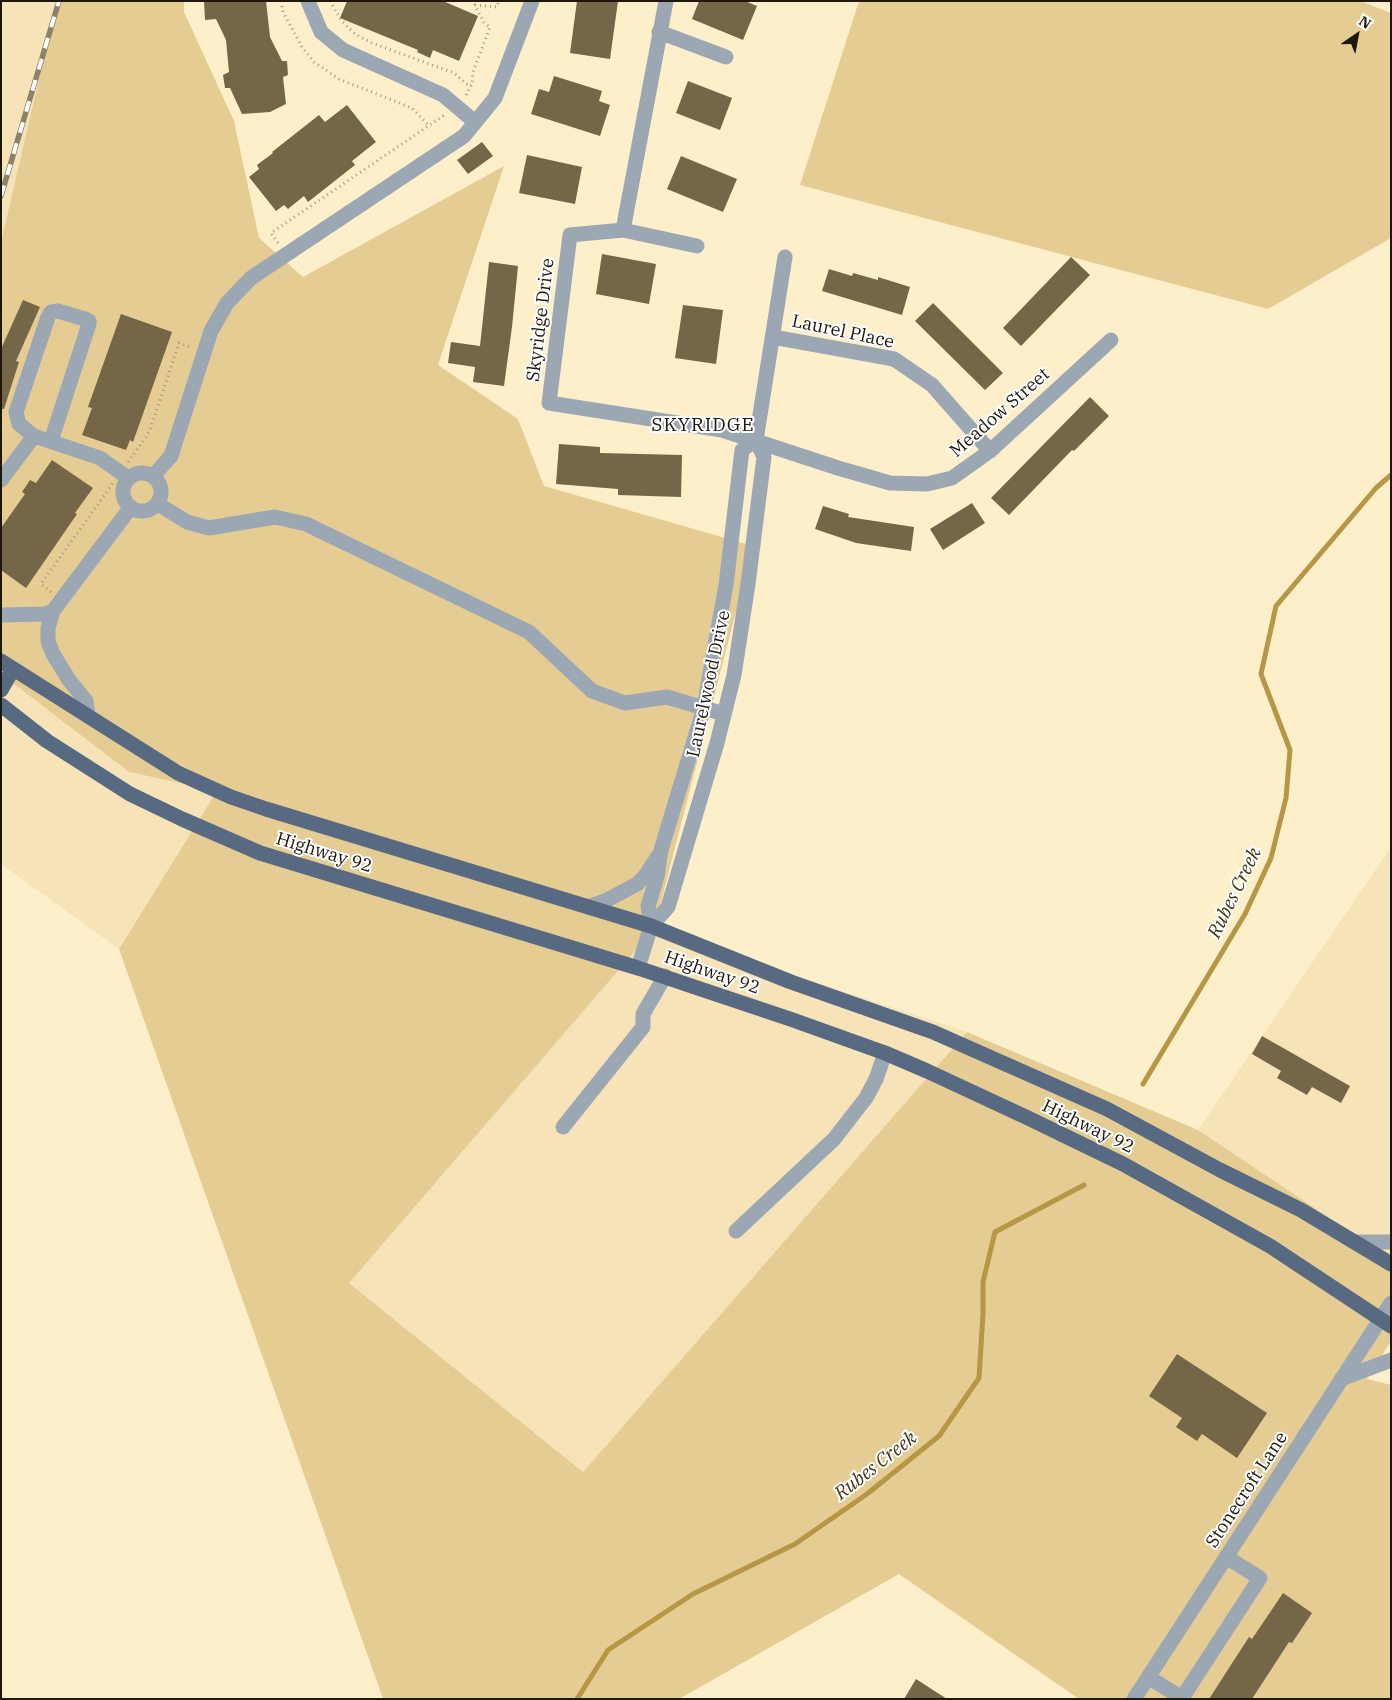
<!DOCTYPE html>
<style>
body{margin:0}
#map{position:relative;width:1392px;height:1700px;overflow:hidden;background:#feefcb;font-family:"IBM Plex Serif",serif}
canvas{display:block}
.frame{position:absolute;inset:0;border:2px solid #1d180b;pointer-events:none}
.north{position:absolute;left:1332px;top:10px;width:50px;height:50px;-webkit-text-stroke:4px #fff;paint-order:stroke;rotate:33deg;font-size:14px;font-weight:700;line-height:20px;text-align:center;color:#1d180b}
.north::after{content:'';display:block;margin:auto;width:18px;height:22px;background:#1d180b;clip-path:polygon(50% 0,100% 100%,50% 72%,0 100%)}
</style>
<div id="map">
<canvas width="1392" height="1700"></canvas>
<div class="frame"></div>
<div class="north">N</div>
</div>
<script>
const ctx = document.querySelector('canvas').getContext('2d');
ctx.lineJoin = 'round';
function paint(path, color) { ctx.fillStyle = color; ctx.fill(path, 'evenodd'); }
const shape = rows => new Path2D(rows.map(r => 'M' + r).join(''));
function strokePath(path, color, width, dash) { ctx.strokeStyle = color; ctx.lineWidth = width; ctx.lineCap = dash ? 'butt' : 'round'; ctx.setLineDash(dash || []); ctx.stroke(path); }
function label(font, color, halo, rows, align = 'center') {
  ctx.font = font + ' "IBM Plex Serif",serif'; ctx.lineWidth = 4; ctx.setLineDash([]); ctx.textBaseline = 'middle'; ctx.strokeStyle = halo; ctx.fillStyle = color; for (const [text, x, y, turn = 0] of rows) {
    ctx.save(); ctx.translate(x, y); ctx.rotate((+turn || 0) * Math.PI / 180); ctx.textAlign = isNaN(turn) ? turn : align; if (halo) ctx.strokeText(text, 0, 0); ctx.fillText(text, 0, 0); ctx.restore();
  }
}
paint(shape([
 [1,1,57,1,1,242],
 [1,674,129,772,218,791,119,949,1,864],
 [1391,847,1391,1259,1198,1130],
 [654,929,967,1032,583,1472,348,1282]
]), '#f6e3b8');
paint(shape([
 [57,1,184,1,184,12,234,121,259,238,303,277,504,166,438,365,518,419,544,486,753,546,654,929,349,1283,583,1472,967,1032,1198,1130,1391,1259,1391,1341,1367,1379,1391,1385,1391,1699,1079,1699,899,1574,679,1699,383,1699,119,949,217,791,129,772,1,674,1,242],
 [859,1,1360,1,1391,13,1391,238,1268,309,800,185]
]), '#e4cc93');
strokePath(shape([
 [1143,1084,1245,914,1271,858,1286,798,1290,750,1261,674,1276,606,1376,488,1391,475],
 [577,1699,608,1650,693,1594,795,1544,867,1494,939,1436,979,1378,983,1314,983,1282,995,1232,1084,1185]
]), '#b79645', 5);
paint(shape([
 [204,1,266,1,270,37,282,61,287,61,288,75,283,77,286,104,270,112,242,114,230,88,225,88,223,75,229,72,226,40,216,19,205,20],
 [347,1,443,1,478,16,459,61,433,50,430,58,417,52,418,50,340,18],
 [577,1,618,1,610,59,570,53],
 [699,1,745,1,757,6,743,40,692,19],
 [554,76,602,91,599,101,610,105,600,136,531,114,539,89,549,92],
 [688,81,732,98,720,130,676,113],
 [347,105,376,142,352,161,355,165,308,202,304,196,288,209,284,205,276,211,249,177,259,169,257,165,273,153,272,152,319,115,325,122],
 [482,142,493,156,468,174,457,160],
 [527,155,582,167,575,204,519,193],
 [681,156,737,179,723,212,667,189],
 [602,254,656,264,649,304,596,294],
 [1071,257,1090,275,1021,346,1003,328],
 [489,262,518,266,512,327,504,386,473,382,475,367,448,363,451,342,480,346],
 [829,269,852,276,853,273,878,280,878,277,910,287,902,315,822,291],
 [23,300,40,307,16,361,19,362,4,409,1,409,1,349],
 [933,303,1003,373,985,390,915,321],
 [683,305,723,310,716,364,675,358],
 [121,314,172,332,133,442,130,440,126,450,82,435,92,408,88,407],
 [1090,397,1109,416,1074,451,1072,450,1009,515,991,498],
 [559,444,600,447,600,453,682,455,681,497,618,495,618,489,556,484],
 [52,460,93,488,75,513,77,514,26,588,1,570,1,528,25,494,22,492,30,480,36,483],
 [972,503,985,523,943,550,930,529],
 [823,506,849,514,848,517,914,527,911,551,856,543,815,529],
 [1262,1036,1350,1086,1341,1103,1312,1087,1307,1095,1277,1078,1281,1071,1252,1054],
 [1177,1354,1267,1413,1237,1458,1202,1434,1197,1441,1176,1427,1182,1418,1149,1396],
 [1283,1593,1312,1613,1292,1643,1289,1642,1252,1699,1209,1699,1249,1637,1252,1639],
 [916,1679,947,1699,904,1699]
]), '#746647');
strokePath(shape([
 [281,1,283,12,302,47,314,62,339,79,412,108,429,126],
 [330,1,341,20,355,34,372,43,454,73,470,87],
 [466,95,472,84,473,72,490,27,484,23,475,5,497,7,499,1],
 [278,243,271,233,446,114],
 [128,462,146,437,151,427,179,343,190,347,191,345],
 [51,592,41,584,113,483]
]), '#a3987e', 3, [1, 4]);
strokePath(shape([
 [308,1,321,32,343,50,443,95,475,122],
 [659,32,726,57],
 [623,230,666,1],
 [697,246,623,230,570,235,549,403,722,430,838,468,890,483,927,484,952,478,990,451,1111,340],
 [773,337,894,359,932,385,990,451],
 [34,436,19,424,16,412,48,317,51,312,58,311,85,319,89,321,89,324,51,441],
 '123 492a19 19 0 1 1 38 0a19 19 0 1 1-38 0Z',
 [153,476,171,456,211,331,227,303,251,278,464,136,495,98,532,1],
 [1,480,34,436,100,458,128,478],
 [158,504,187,522,209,528,275,517,306,524,529,632,592,691,625,703,667,697,724,714],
 [53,611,131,507],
 [1,615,45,614,53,611,48,628,48,641,53,654,69,680,86,701,88,715],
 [588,907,607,900,637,884,645,876,658,856],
 [651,926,648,906,657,877,661,850,704,708,712,662,726,585,742,450,756,440],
 [638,968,651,926,668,907,717,743,734,675,748,584,764,457,756,440,785,257],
 [563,1127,643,1027,643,1014,665,976],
 [736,1231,834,1139,866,1098,876,1079,885,1053],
 [1357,1242,1391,1242],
 [1341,1379,1391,1360],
 [1148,1677,1182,1698,1260,1578,1226,1557],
 [1134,1699,1391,1303]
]), '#9ca7b4', 15);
strokePath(shape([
 [1,661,178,773,231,797,266,809,651,926,791,982,933,1032,1107,1109,1220,1170,1301,1210,1391,1264],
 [1,690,13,669],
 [1,705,47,741,130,794,182,819,260,853,638,968,793,1020,885,1053,927,1071,1028,1118,1123,1164,1270,1246,1391,1326]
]), '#586a81', 15);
const rail = shape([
 [1,196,59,1]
]);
strokePath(rail, '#8c8269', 5.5);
strokePath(rail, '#fff', 4, [11]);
label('18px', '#1d180b', '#fff', [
 ["Skyridge Drive",541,320,-83],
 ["Laurel Place",843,332,12],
 ["Meadow Street",1000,413,-41],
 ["Laurelwood Drive",709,684,-78],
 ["Highway 92",324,853,17],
 ["Highway 92",712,973,19],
 ["Highway 92",1088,1127,26],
 ["Stonecroft Lane",1247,1490,-57]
]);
ctx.letterSpacing = '1px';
label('19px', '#1d180b', '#fff', [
 ["SKYRIDGE",703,426]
]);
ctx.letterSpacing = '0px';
label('italic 19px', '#433512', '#fff', [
 ["Rubes Creek",1235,893,-64],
 ["Rubes Creek",876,1466,-38]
]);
</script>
